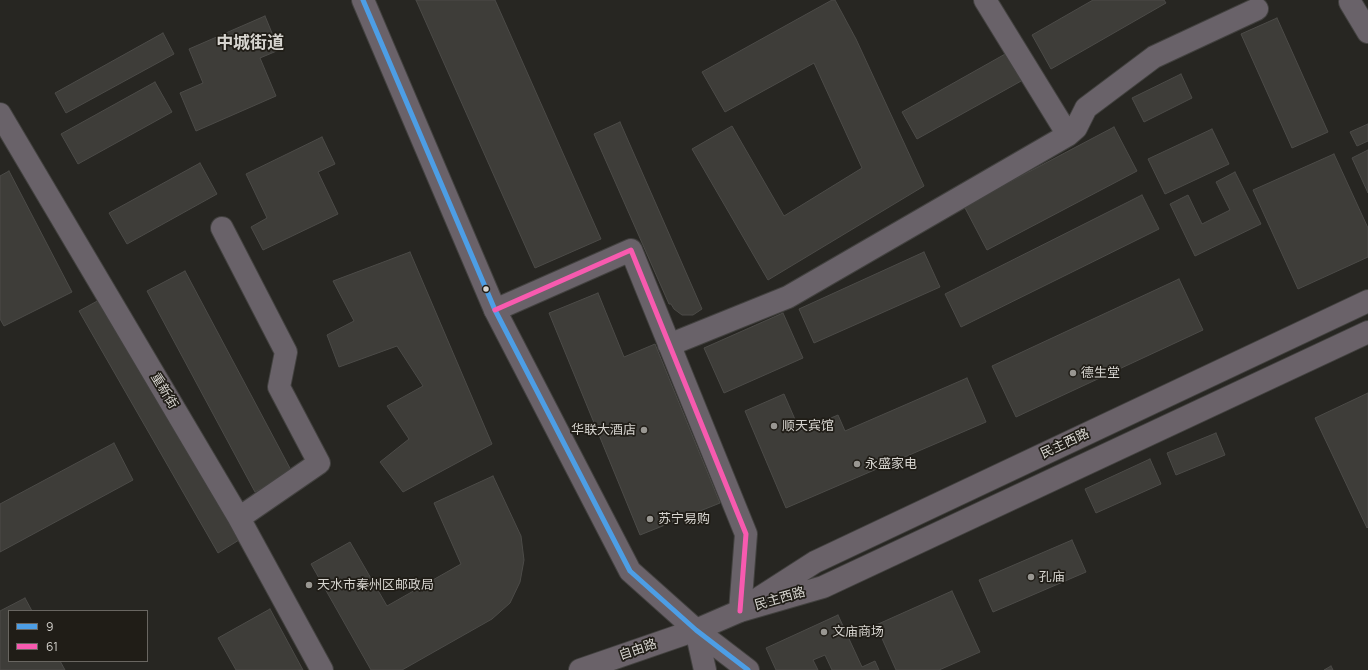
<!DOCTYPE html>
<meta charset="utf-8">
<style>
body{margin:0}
#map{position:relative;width:1368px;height:670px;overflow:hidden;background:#272622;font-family:Manrope,sans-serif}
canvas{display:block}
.legend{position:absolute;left:8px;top:610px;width:140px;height:52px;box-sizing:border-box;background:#201d17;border:1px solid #696661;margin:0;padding:5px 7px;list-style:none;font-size:12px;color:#d6d4cf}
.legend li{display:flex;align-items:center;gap:8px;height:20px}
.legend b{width:20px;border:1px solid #696661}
</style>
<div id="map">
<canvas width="1368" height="670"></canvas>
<ul class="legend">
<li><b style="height:5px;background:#4d9ee5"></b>9</li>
<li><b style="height:5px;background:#f75aaf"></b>61</li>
</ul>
</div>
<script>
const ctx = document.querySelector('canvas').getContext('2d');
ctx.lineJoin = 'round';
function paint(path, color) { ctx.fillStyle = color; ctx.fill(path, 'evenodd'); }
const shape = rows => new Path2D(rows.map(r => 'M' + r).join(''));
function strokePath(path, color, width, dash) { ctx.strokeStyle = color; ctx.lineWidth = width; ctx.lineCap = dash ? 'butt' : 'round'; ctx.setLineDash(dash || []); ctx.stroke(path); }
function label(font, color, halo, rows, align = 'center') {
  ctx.font = font + ' Manrope,"Noto Sans SC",sans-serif'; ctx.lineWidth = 3.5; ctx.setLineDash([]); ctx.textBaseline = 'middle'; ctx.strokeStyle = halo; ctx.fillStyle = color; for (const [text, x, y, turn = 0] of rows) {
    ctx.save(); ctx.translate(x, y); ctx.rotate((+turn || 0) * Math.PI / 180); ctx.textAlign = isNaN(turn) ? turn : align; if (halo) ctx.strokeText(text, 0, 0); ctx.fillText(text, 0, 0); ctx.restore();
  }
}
const building = shape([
 [416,0,495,0,601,239,535,268,416,0],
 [832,0,835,0,856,39,924,186,768,280,692,149,732,126,784,216,862,168,814,63,725,112,702,72,832,0],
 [1093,0,1164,0,1166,3,1051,69,1032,35,1093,0],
 [265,16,279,50,260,58,276,96,196,131,180,93,203,83,189,49,265,16],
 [1277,18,1328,132,1292,148,1241,34,1277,18],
 [163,33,174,54,66,113,55,93,163,33],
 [1007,53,1023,80,917,139,902,112,1007,53],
 [1181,74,1192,98,1144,122,1132,98,1181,74],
 [155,82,172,112,78,164,61,134,155,82],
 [620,122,702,309,693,315,682,315,674,309,671,304,669,304,594,134,620,122],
 [1368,124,1368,141,1357,146,1350,132,1368,124],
 [1114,127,1137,171,987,250,964,206,1114,127],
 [1212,129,1229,164,1165,194,1148,159,1212,129],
 [322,137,335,164,318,172,338,214,263,250,251,227,267,218,246,174,322,137],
 [1368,150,1368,193,1352,158,1368,150],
 [1334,154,1368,228,1368,257,1298,289,1253,190,1334,154],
 [200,163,217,194,127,244,109,213,200,163],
 [9,171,72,292,4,326,0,319,0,176,9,171],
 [1235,172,1261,224,1195,256,1170,204,1188,195,1202,224,1230,210,1216,182,1235,172],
 [1142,195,1159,229,961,327,945,294,1142,195],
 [410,252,492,444,403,492,380,462,409,439,387,406,423,386,397,346,339,367,327,335,354,321,333,281,410,252],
 [924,252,940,287,814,343,799,309,924,252],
 [185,271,292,472,255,492,147,291,185,271],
 [1179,279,1203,330,1016,417,992,366,1179,279],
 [598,293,624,357,655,344,720,503,640,535,549,313,598,293],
 [101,299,239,540,218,553,79,311,101,299],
 [783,313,803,358,724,393,704,348,783,313],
 [967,378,986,422,786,508,745,411,784,394,800,431,838,415,845,431,967,378],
 [1368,393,1368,527,1367,528,1315,418,1368,393],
 [1216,433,1225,455,1176,475,1167,453,1216,433],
 [114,443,133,480,0,552,0,504,114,443],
 [1150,459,1161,484,1096,513,1085,489,1150,459],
 [493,476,521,536,524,560,520,582,510,603,492,619,402,670,371,670,311,564,350,542,387,606,461,564,434,503,493,476],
 [1072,540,1086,572,993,612,979,580,1072,540],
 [952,591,980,652,939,670,896,670,876,625,952,591],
 [25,598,32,611,9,611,9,661,60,661,65,670,0,670,0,611,25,598],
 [270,609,303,670,236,670,218,638,270,609],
 [838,615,862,667,875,661,879,670,832,670,825,655,813,660,818,670,776,670,766,648,838,615],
 [1331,666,1333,670,1324,670,1331,666]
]);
paint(building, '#3e3d39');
strokePath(building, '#4c4b48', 1);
const minor = shape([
 [985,0,1068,135],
 [1350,2,1368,32],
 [0,114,239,518,322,670],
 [222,228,286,352,279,387,319,463,239,518],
 [495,310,631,250,746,534,740,611],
 [669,345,788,297,1068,135,1076,128,1086,108,1154,57,1257,9]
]);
const major = shape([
 [363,0,495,310,630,571,696,630,748,670],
 [759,598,815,562,1368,301],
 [696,630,705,670],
 [580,670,696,630,740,611,823,587,1368,332]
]);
strokePath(minor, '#42413f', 24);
strokePath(major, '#42413f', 24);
strokePath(minor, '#696269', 22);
strokePath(major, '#6a6269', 22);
strokePath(shape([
 [363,0,495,310,630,571,696,630,748,670]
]), '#4d9ee5', 5);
strokePath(shape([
 [495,310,631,250,746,534,740,611]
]), '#f75aaf', 5);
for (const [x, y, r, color] of [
 [486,289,3.5,"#d6d4cf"],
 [1073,373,4,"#999792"],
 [774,426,4,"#999792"],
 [644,430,4,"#999792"],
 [857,464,4,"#999792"],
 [650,519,4,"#999792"],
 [1031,577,4,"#999792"],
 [309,585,4,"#999792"],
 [824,632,4,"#999792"]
]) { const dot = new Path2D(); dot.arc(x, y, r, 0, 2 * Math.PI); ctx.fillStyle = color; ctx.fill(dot); strokePath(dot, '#201d17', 1.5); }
label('13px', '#d6d4cf', '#201d17', [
 ["德生堂",1081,373],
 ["顺天宾馆",782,426],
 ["华联大酒店",636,430,"right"],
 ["永盛家电",865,464],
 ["苏宁易购",658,519],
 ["孔庙",1039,577],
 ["天水市秦州区邮政局",317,585],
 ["文庙商场",832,632]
], 'left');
label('13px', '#d6d4cf', '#201d17', [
 ["重新街",164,391,59],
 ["民主西路",1065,444,-25],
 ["民主西路",780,599,-16],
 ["自由路",638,650,-19]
]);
label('bold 17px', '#d6d4cf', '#201d17', [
 ["中城街道",250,43]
]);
</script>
